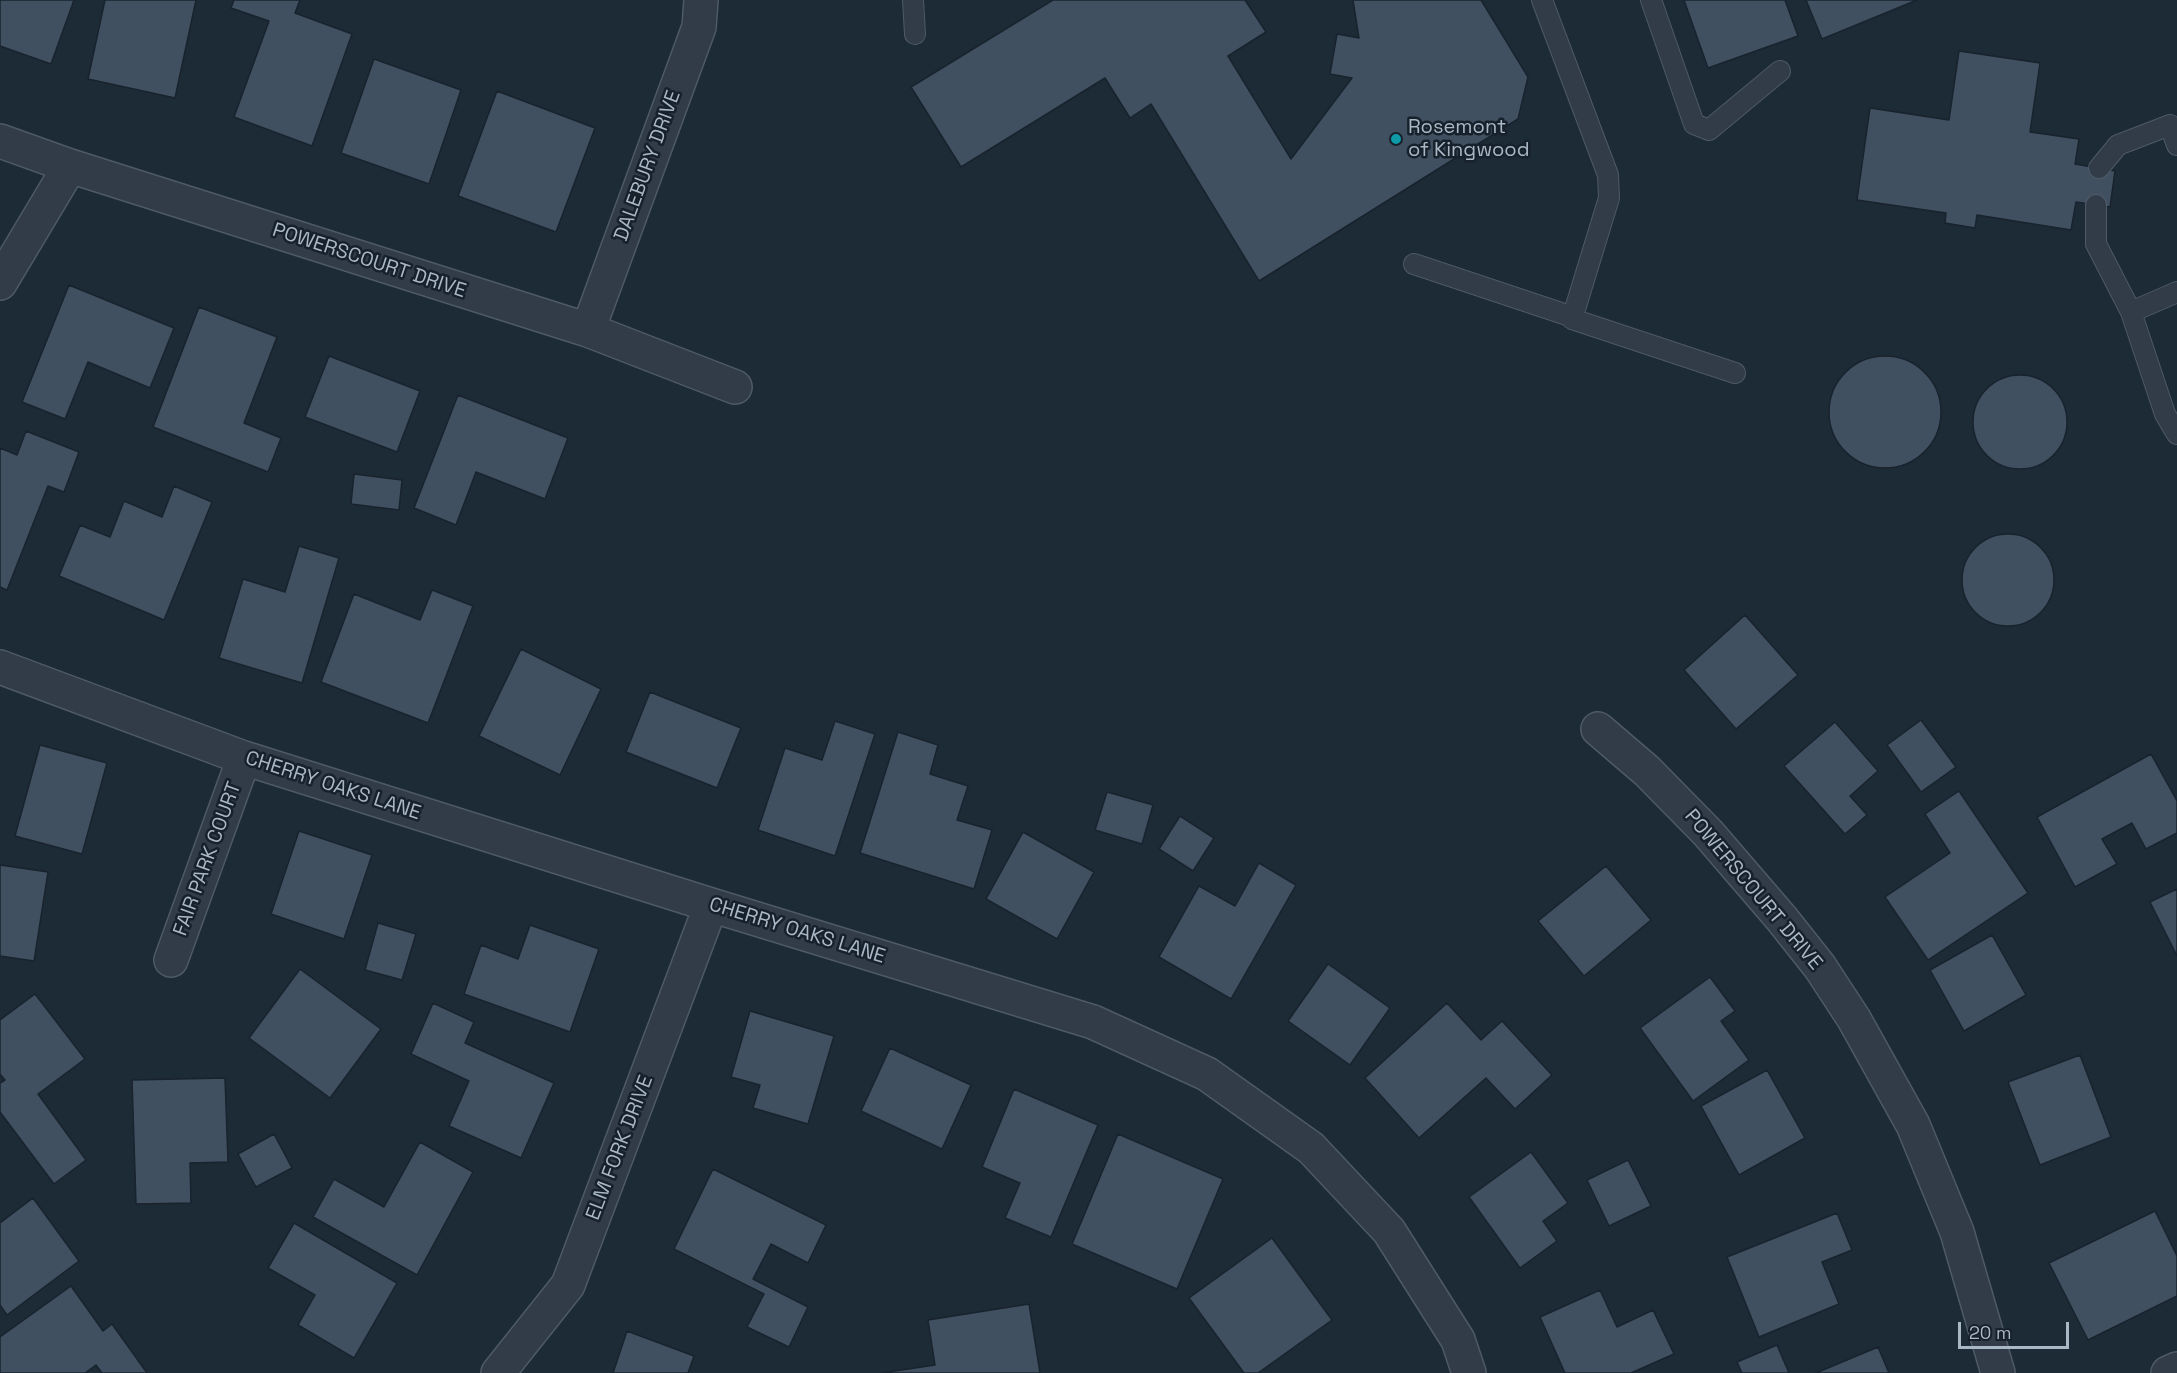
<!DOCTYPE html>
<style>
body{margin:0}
#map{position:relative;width:2177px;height:1373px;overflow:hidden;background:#1d2b37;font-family:"Space Grotesk",sans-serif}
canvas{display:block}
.scale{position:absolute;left:1958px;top:1322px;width:111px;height:27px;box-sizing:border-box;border:3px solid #aab7c5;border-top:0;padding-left:8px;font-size:18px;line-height:21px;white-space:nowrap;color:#aab7c5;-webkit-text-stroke:4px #17212c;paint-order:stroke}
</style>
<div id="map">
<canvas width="2177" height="1373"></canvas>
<div class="scale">20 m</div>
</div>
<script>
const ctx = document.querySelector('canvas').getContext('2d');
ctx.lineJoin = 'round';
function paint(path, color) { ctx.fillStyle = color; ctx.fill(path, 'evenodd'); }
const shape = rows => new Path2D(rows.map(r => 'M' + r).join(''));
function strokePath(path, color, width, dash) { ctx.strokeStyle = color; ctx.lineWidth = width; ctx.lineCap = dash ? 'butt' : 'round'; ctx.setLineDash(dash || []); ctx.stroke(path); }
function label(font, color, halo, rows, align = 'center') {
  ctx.font = font + ' "Space Grotesk",sans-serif'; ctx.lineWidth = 5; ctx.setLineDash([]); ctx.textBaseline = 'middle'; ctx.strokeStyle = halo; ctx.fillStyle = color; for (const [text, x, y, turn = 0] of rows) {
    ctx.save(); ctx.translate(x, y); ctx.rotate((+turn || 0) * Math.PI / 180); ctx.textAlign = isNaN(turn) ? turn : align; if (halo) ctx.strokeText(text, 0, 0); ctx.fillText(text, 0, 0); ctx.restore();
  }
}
const building = shape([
 [0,0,74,0,51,64,0,46,0,0],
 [105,0,196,0,175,98,88,79,105,0],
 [234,0,300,0,295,13,352,34,312,146,234,117,269,21,231,8,234,0],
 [1053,0,1245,0,1266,32,1228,56,1291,159,1352,78,1330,74,1337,34,1359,38,1353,0,1481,0,1528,77,1518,119,1259,281,1151,104,1130,118,1105,78,961,167,911,87,1053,0],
 [1684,0,1785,0,1798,36,1708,68,1684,0],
 [1806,0,1917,0,1822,39,1806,0],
 [1959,51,2040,63,2030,132,2079,139,2075,164,2115,171,2110,207,2076,202,2071,230,1977,215,1975,228,1945,223,1946,213,1857,200,1870,108,1949,120,1959,51],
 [374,59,461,90,429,184,341,153,374,59],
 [497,91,595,128,556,232,458,196,497,91],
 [69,285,174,328,150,388,88,362,65,419,22,402,69,285],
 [199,307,277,337,244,423,281,438,268,472,153,427,199,307],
 '1829 412a56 56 0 1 1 112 0a56 56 0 1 1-112 0Z',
 [329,356,420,391,397,452,305,417,329,356],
 '1973 422a47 47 0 1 1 94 0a47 47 0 1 1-94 0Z',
 [458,395,568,438,545,499,476,472,456,525,414,508,458,395],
 [26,431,79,452,64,492,48,486,7,590,0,587,0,448,17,455,26,431],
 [354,474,402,480,399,510,351,504,354,474],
 [174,486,212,502,164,620,59,576,80,525,110,537,124,501,162,517,174,486],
 '1962 580a46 46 0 1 1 92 0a46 46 0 1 1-92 0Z',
 [299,546,339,558,302,683,219,658,243,579,285,592,299,546],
 [432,590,473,606,428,723,321,682,354,594,420,620,432,590],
 [1745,615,1798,675,1736,729,1684,670,1745,615],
 [521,649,601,689,560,775,479,736,521,649],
 [650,692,741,728,717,788,626,752,650,692],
 [1921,720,1956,767,1921,792,1887,745,1921,720],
 [835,721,875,734,835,856,758,830,785,748,822,760,835,721],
 [1835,722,1878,771,1850,796,1867,815,1845,834,1784,766,1835,722],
 [898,732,938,745,930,774,968,786,957,820,992,830,974,889,860,853,898,732],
 [40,745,107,763,82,854,15,836,40,745],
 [2151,754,2177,801,2177,833,2146,849,2132,823,2102,839,2117,864,2075,887,2037,817,2151,754],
 [1959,791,2028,893,1928,960,1885,897,1950,853,1925,814,1959,791],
 [1107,792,1153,805,1142,844,1095,830,1107,792],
 [1180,816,1214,838,1193,871,1159,849,1180,816],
 [299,831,372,855,344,939,271,914,299,831],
 [1023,832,1094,872,1057,939,986,899,1023,832],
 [1259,863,1296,885,1231,999,1159,957,1199,886,1235,906,1259,863],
 [0,865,48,872,34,961,0,956,0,865],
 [1606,866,1651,920,1584,976,1538,921,1606,866],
 [2177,889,2177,956,2150,902,2177,889],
 [378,923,416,934,402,980,365,970,378,923],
 [530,925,599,949,570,1032,464,994,481,945,518,959,530,925],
 [1992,935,2026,995,1964,1031,1930,970,1992,935],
 [1328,964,1390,1008,1350,1065,1288,1021,1328,964],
 [300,969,381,1029,330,1098,249,1038,300,969],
 [1710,977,1735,1011,1721,1021,1749,1060,1693,1101,1640,1028,1710,977],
 [35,994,85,1059,38,1094,86,1160,54,1184,0,1112,0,1083,5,1080,0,1074,0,1020,35,994],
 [433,1003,474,1022,465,1043,554,1083,521,1158,449,1126,469,1081,411,1054,433,1003],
 [1447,1003,1481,1040,1502,1021,1552,1075,1515,1109,1486,1078,1419,1138,1365,1078,1447,1003],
 [750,1011,834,1036,808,1124,753,1108,760,1085,731,1077,750,1011],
 [890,1048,971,1085,942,1149,861,1111,890,1048],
 [2080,1055,2111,1137,2040,1165,2008,1082,2080,1055],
 [1767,1070,1805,1138,1739,1175,1701,1106,1767,1070],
 [225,1078,228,1162,190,1163,191,1203,136,1204,132,1080,225,1078],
 [1014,1089,1098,1125,1051,1237,1005,1218,1020,1183,982,1167,1014,1089],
 [274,1134,292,1168,256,1187,238,1154,274,1134],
 [1118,1134,1223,1179,1177,1289,1072,1244,1118,1134],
 [420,1142,473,1172,417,1275,313,1217,334,1179,384,1207,420,1142],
 [1531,1152,1568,1203,1543,1221,1557,1241,1520,1268,1469,1197,1531,1152],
 [1628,1160,1651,1206,1609,1226,1587,1180,1628,1160],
 [713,1169,826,1225,808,1263,771,1244,753,1279,808,1307,789,1347,747,1327,764,1294,674,1249,713,1169],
 [33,1198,79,1261,7,1315,0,1305,0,1223,33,1198],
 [2155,1211,2177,1256,2177,1296,2088,1340,2049,1263,2155,1211],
 [1837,1213,1852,1250,1822,1262,1839,1304,1759,1337,1727,1257,1837,1213],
 [294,1223,397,1283,354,1358,298,1325,315,1295,268,1268,294,1223],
 [1272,1238,1332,1320,1258,1373,1244,1373,1189,1298,1272,1238],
 [71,1286,103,1331,112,1324,147,1373,102,1373,96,1365,85,1373,0,1373,0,1337,71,1286],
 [1600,1290,1617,1327,1653,1310,1674,1354,1631,1373,1565,1373,1540,1317,1600,1290],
 [1029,1304,1040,1373,881,1373,935,1365,928,1320,1029,1304],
 [627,1331,694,1356,688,1373,613,1373,627,1331],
 [1777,1345,1789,1373,1742,1373,1737,1362,1777,1345],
 [1878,1347,1889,1373,1816,1373,1878,1347]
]);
paint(building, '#405060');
strokePath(building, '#19232e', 1.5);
const lane = shape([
 [913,0,915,34],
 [1542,0,1608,175,1609,198,1572,319,1735,373],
 [1651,0,1694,124,1709,130,1780,71],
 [2099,168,2118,145,2170,125,2177,145],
 [2096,205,2096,244,2131,312,2165,414,2177,434],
 [1414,264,1573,317],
 [2131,312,2177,292]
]);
const street = shape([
 [0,141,70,166,588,330,735,387],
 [0,283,70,166],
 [588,330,699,27,701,0],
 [0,667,244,758,711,905,1093,1022,1207,1074,1311,1148,1389,1231,1458,1340,1469,1373],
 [1598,729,1647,771,1708,833,1782,919,1820,967,1854,1019,1913,1125,1957,1232,1998,1373],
 [171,960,244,758],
 [498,1373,568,1285,711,905],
 [2168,1373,2177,1369]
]);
strokePath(lane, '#4e5a66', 22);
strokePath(street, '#4e5a66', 36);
strokePath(lane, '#313c48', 20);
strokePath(street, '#313c48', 33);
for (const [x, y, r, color] of [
 [1396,139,6,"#0f9aa8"]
]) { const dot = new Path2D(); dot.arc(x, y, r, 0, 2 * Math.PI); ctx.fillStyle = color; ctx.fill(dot); strokePath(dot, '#17212c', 2); }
label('20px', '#aab7c5', '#17212c', [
 ["Rosemont",1408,128],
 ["of Kingwood",1408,151]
], 'left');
label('20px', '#aab7c5', '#17212c', [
 ["DALEBURY DRIVE",648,166,-70],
 ["POWERSCOURT DRIVE",369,261,18],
 ["CHERRY OAKS LANE",333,786,18],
 ["FAIR PARK COURT",208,859,-70],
 ["POWERSCOURT DRIVE",1753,890,50],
 ["CHERRY OAKS LANE",797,931,17],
 ["ELM FORK DRIVE",620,1148,-69]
]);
</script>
